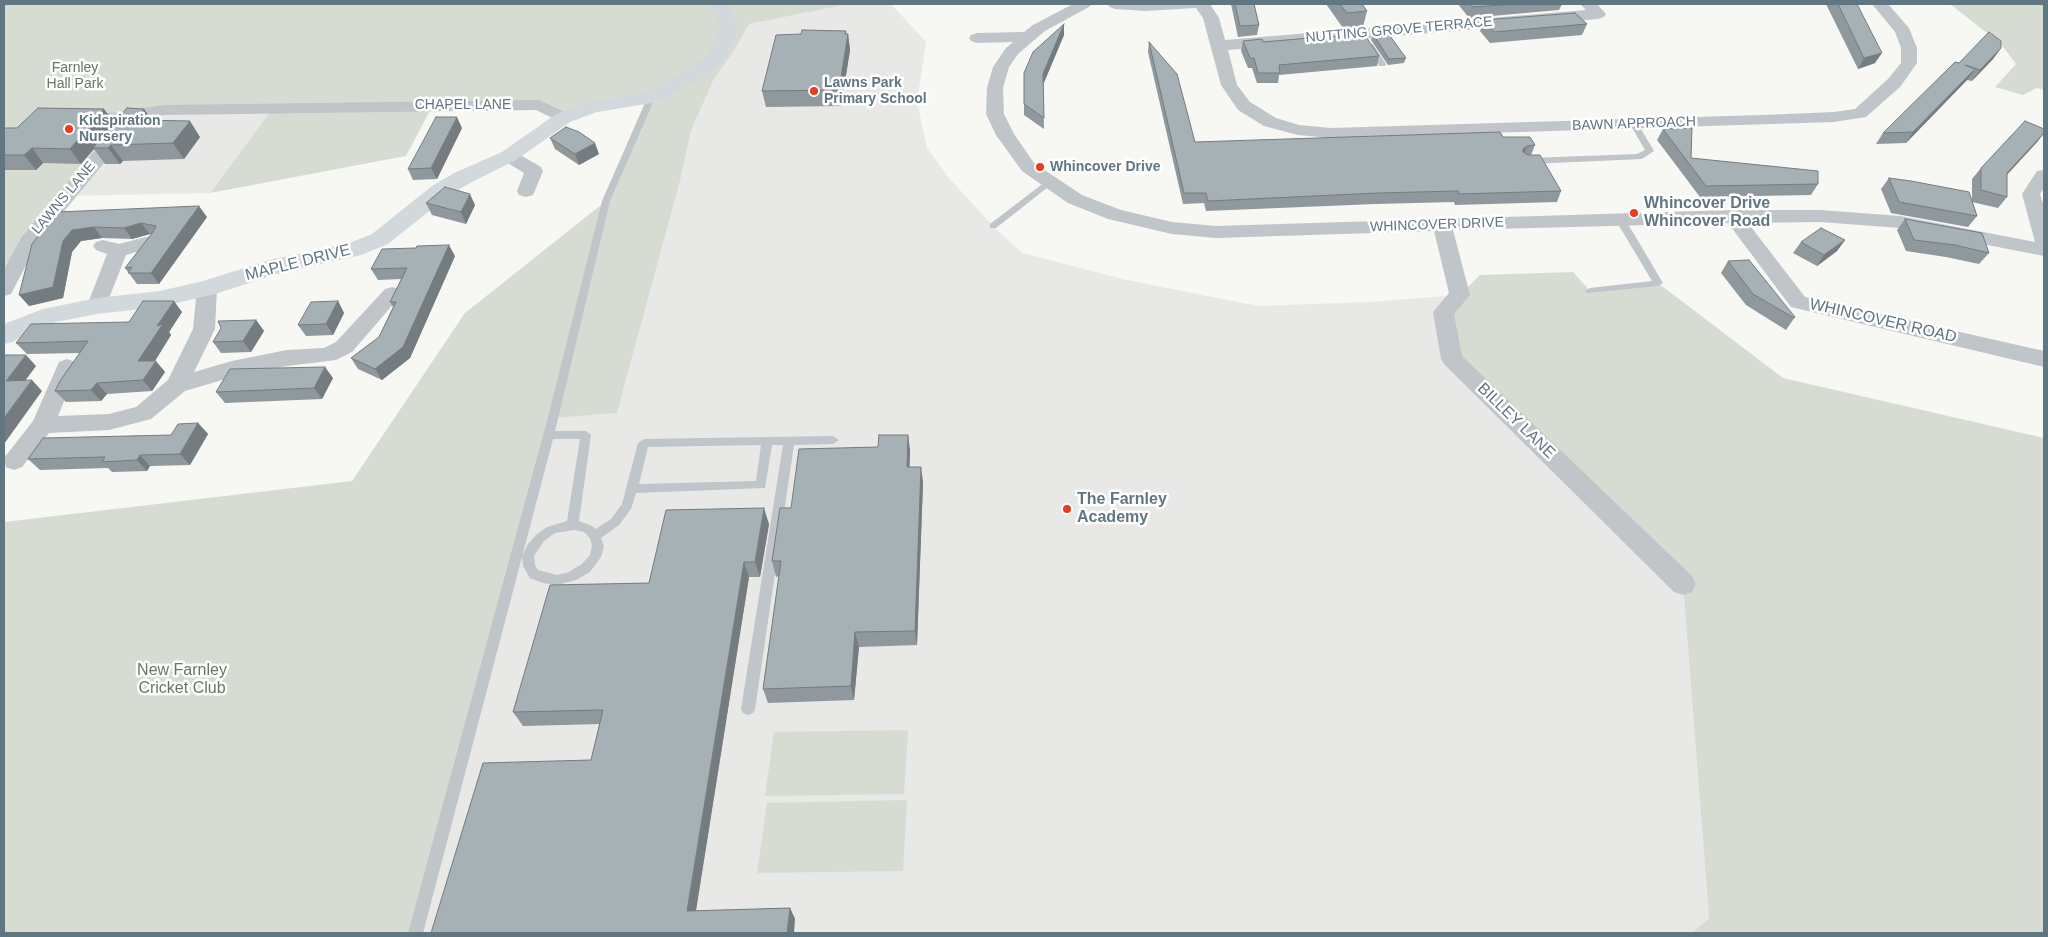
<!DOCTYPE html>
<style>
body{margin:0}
#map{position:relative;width:2048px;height:937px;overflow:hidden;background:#f7f7f3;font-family:Helvetica,sans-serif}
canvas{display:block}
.frame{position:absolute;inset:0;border:5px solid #607680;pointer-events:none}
</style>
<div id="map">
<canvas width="2048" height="937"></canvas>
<div class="frame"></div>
</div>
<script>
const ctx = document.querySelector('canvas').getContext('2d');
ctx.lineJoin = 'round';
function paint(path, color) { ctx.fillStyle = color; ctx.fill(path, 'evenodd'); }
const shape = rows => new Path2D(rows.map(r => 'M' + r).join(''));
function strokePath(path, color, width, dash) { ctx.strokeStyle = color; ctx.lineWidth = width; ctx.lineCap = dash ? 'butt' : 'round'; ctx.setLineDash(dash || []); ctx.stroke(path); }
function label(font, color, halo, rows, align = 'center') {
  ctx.font = font + ' Helvetica,sans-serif'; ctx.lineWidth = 5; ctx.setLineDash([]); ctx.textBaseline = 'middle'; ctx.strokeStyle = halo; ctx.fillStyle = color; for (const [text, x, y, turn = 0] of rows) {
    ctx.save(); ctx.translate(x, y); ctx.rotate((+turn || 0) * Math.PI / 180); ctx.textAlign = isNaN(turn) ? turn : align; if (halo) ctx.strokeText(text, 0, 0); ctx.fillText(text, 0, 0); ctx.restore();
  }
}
paint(shape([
 [848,4,891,4,926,42,917,102,927,148,948,177,993,226,1022,253,1127,280,1258,306,1369,302,1459,295,1683,584,1709,918,1692,933,415,933,553,417,617,413,680,181,691,131,713,81,735,49,749,23],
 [273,108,210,193,66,196,135,114]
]), '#e8e8e7');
paint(shape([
 [4,4,848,4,749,24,735,49,713,81,691,131,680,181,617,413,553,418,415,933,4,933,4,522,352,481,465,313,606,201,651,99,563,118,539,105,433,105,406,156,210,193,273,108,135,114,28,242,4,289],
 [1950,4,2044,4,2044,90,2037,88,2023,95,1995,87,2016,64,2001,44],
 [1573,272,1590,291,1658,283,1783,378,2044,438,2044,933,1692,933,1709,918,1683,584,1452,359,1443,312,1480,275],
 [908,730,904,794,765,796,774,732],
 [907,800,903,871,757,873,767,803]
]), '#d7dcd2');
paint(shape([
 [1367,44,1373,44,1386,64,1385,66,1379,66,1366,46,1367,44],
 [648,96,655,98,610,201,555,431,586,431,591,435,579,521,592,526,596,529,611,519,622,504,638,443,644,439,833,436,839,440,833,444,794,445,755,709,753,713,748,715,743,713,741,709,783,445,772,445,765,488,636,493,631,509,619,525,601,538,604,546,601,557,590,572,576,580,557,585,543,583,530,578,523,566,522,556,528,544,536,535,547,527,567,521,580,439,553,439,423,933,408,933,548,417,602,201,648,96],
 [761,445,756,481,639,484,648,447,761,445],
 [574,530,584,532,590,538,592,546,590,555,582,564,569,572,557,575,538,570,535,565,534,556,544,541,555,533,574,530],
 [135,112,138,112,138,116,93,117,89,115,93,113,135,112],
 [1634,121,1638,124,1654,151,1642,159,1530,164,1526,161,1530,158,1637,154,1645,150,1630,124,1634,121],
 [1049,179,1053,182,1052,184,996,228,990,228,990,224,1049,179],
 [1620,216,1625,219,1663,283,1658,286,1587,293,1585,291,1590,288,1652,281,1615,219,1620,216]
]), '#bfc5c8');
paint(shape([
 [1073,4,1092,4,1089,7,1045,31,1018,54,1009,67,1003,88,1004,114,1014,134,1034,163,1082,195,1121,210,1172,222,1216,226,1732,210,1820,210,1900,216,2035,242,2022,194,2037,171,2044,170,2044,188,2040,194,2044,207,2044,256,1900,228,1820,222,1748,223,1805,297,2044,351,2044,367,1791,307,1728,223,1453,230,1470,295,1454,314,1462,356,1692,576,1696,584,1692,592,1683,595,1674,592,1444,364,1441,359,1433,312,1449,293,1434,231,1216,238,1172,234,1108,219,1068,203,1022,171,996,135,986,114,987,88,993,67,1006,48,1013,42,977,43,971,41,969,38,971,35,977,33,1024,32,1033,25,1073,4],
 [1107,4,1210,4,1219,18,1225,40,1586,10,1580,4,1597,4,1606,14,1604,17,1598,19,1228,50,1237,85,1250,102,1276,118,1299,125,1331,128,1762,115,1834,112,1855,109,1888,79,1901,63,1901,48,1895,32,1872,4,1888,4,1909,28,1917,48,1917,63,1900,87,1866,117,1834,122,1331,138,1298,135,1264,126,1238,110,1221,85,1203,18,1196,8,1145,11,1115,9,1110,7,1107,4],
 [539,100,569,114,572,118,569,122,563,123,536,110,165,115,141,118,37,244,11,294,4,296,4,270,21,238,129,110,165,105,539,100],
 [509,151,515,152,541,167,543,171,533,195,526,197,519,195,517,191,524,173,503,160,500,156,503,152,509,151],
 [150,236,157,238,160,242,157,246,126,255,104,311,97,313,90,311,87,306,107,254,96,250,93,246,96,242,103,240,119,244,150,236],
 [207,281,214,283,217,288,215,329,194,372,232,361,287,350,324,348,336,342,385,289,392,287,399,289,402,294,352,352,336,360,287,366,232,377,185,391,151,419,109,430,49,433,22,467,14,470,6,467,4,458,33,421,59,362,67,359,75,362,78,367,58,416,109,414,136,407,168,380,193,329,197,288,200,283,207,281]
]), '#bfc5c8');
paint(shape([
 [711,4,729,4,738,29,733,43,722,62,703,77,658,102,597,112,570,122,516,160,470,183,448,196,388,244,361,255,277,274,215,294,160,307,97,314,56,322,25,334,13,342,4,344,4,324,43,309,97,298,160,291,203,281,273,259,347,244,372,234,432,186,454,173,502,152,556,114,593,101,646,93,689,69,708,54,720,29,711,4]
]), '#d2d9dc');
paint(shape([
 [1231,4,1254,4,1259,25,1257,35,1238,37],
 [1326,4,1362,4,1367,11,1363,27,1343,28],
 [1458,4,1562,4,1559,10,1469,18],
 [1826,4,1857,4,1875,63,1858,69],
 [1484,20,1587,24,1582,35,1490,43,1480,31],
 [1064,24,1064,35,1043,84,1044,129,1024,115,1024,73],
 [846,31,846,34,848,34,850,50,841,106,766,107,762,91,801,34],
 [1354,32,1379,56,1377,66,1279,75,1278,83,1257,83,1252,68,1248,68,1241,51,1243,41,1263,42,1353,36],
 [1373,34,1406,58,1404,63,1388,65,1371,40],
 [1149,42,1195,142,1503,137,1535,145,1531,155,1561,191,1557,202,1455,205,1454,202,1375,204,1206,211,1204,203,1183,204,1148,52],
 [2001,48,1993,59,1972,81,1967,80,1906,143,1876,144,1883,133],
 [144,109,152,121,200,137,184,159,123,161,120,164,105,164,94,149,81,164,43,163,36,170,4,170,4,128,17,128,114,123],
 [462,128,437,179,413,180,408,169],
 [1663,129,1691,158,1818,184,1811,195,1700,197,1657,140],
 [550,138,599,154,579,165,555,149],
 [2038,141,2007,175,2007,197,1998,208,1972,202,1977,216,1968,227,1891,213,1881,189,1889,178,1972,201,1972,179,1981,168],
 [426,203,475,205,466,224,432,215],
 [57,212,207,217,159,284,137,284,125,268,151,235,150,234,132,239,102,238,81,241,72,252,63,298,29,306],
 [1905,219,1989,253,1979,264,1946,257,1906,251,1897,230],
 [1845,240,1837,251,1817,266,1793,253,1801,242],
 [455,256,410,358,382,380,358,369,351,358,379,337,393,307,390,302,401,279,378,280,371,269],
 [1728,261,1795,317,1786,330,1746,305,1721,273],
 [338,301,344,313,333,335,306,336,298,325],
 [182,312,169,332,171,335,155,361,165,372,152,391,107,394,101,401,66,402,55,391,80,353,27,354,16,343],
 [256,320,264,331,251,352,221,353,213,342],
 [333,378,322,399,225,403,216,392],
 [198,423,208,434,190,465,150,466,147,471,112,472,108,468,40,470,28,459,171,435],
 [908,435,910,451,909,467,923,482,917,645,859,647,854,700,768,703,763,689,779,576,776,577,772,561,878,447],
 [769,524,760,577,749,577,696,911,790,908,795,919,431,933,591,760,600,724,523,726,513,712,649,583]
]), '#8f989d');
paint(shape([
 [1064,24,1064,35,1043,85,1043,74],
 [846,31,847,40,848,34,850,50,841,106,839,90],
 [2001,48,1993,59,1972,81,1980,70],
 [1882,53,1875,63,1858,69,1864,58],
 [1975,69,1967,80,1906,143,1913,132],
 [104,109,115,124,81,164,70,149],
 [144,109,155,125,135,120],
 [457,117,462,128,437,179,431,168],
 [190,121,200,137,184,159,173,143],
 [2044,133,2038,141,1998,184,2007,173],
 [595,143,599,154,579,165,575,154],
 [111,145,123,161,120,164,108,148],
 [1527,146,1523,156,1523,149],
 [32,148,43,163,36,170,24,155],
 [470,194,475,205,466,224,461,212],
 [199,206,207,217,159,284,151,273],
 [141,223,150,234,132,239,124,228],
 [94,227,102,238,81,241,72,252,63,298,29,306,19,295,72,230],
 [1845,240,1837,251,1817,266,1824,255],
 [449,245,455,256,410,358,382,380,375,369],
 [174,301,182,312,169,332,171,335,148,372,138,361,157,326],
 [338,301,344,313,333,335,326,324],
 [256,320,264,331,251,352,243,341],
 [26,355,36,366,17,392,6,381],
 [156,361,165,372,152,391,143,380],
 [325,367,333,378,322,399,314,388],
 [32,380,42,391,4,444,4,418],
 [97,383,107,394,101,401,91,390],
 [198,423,208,434,190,465,180,454],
 [908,435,910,451,909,483,907,467],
 [140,455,150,466,147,471,137,460],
 [921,467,923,482,917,645,915,631],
 [764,508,769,524,760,577,755,562],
 [744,562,749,577,694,922,687,911],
 [855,632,859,647,854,700,851,686],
 [790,908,795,919,794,933,787,933]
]), '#747c7f');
const building = shape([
 [1235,4,1254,4,1259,25,1240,26,1235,4],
 [1340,4,1362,4,1367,11,1347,13,1340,4],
 [1470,4,1516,4,1473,7,1470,4],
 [1838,4,1857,4,1882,53,1864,58,1838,4],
 [1575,13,1587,24,1494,32,1484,20,1575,13],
 [1064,24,1043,74,1044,118,1024,104,1024,73,1033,52,1064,24],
 [802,30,846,31,845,34,848,34,839,90,762,91,776,35,801,34,802,30],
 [1362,31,1379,56,1279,65,1280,73,1258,73,1254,58,1250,58,1243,41,1262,39,1263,42,1321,37,1358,36,1354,32,1362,31],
 [1989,32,2001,41,2001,48,1980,70,1965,65,1975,69,1913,132,1883,133,1955,62,1959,63,1989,32],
 [1373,34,1376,37,1390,36,1406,58,1389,59,1373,34],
 [1149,42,1177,74,1195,142,1500,132,1503,137,1530,137,1535,145,1527,146,1523,149,1523,152,1528,155,1540,155,1561,191,1459,194,1458,191,1378,193,1208,201,1206,193,1184,193,1149,42],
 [38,108,104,109,70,149,32,148,24,155,4,155,4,128,17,128,38,108],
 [127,108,144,109,135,120,190,121,173,143,111,145,108,148,93,148,127,108],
 [436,117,457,117,431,168,408,169,436,117],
 [2025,121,2044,129,2044,133,2007,173,2007,197,1981,190,1981,168,2025,121],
 [566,127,579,132,595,143,575,154,550,138,566,127],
 [1692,128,1691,158,1818,171,1818,184,1706,186,1663,129,1692,128],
 [1889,178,1911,181,1969,192,1977,216,1899,202,1889,178],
 [445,187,470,194,461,212,426,203,445,187],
 [199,206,151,273,128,273,132,267,125,268,153,232,156,226,141,223,124,228,94,227,72,230,63,241,53,287,19,295,32,244,57,212,199,206],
 [1905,219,1982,233,1989,253,1955,245,1914,240,1905,219],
 [1821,228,1845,240,1824,255,1801,242,1821,228],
 [449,245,403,347,375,369,351,358,379,337,396,302,390,302,407,268,371,269,382,249,416,248,417,246,449,245],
 [1749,260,1795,317,1794,318,1753,294,1728,261,1749,260],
 [143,301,174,301,157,326,163,324,138,361,156,361,143,380,97,383,91,390,55,391,60,381,88,341,16,343,31,324,129,322,143,301],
 [338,301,326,324,298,325,311,302,338,301],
 [256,320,243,341,213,342,221,328,218,321,256,320],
 [4,355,26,355,6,381,32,380,4,418,4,355],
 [325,367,314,388,216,392,230,369,325,367],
 [198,423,180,454,140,455,137,460,102,462,105,457,28,459,43,438,171,435,178,424,198,423],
 [879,435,908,435,907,467,921,467,915,631,855,632,851,686,763,689,781,561,772,561,780,508,791,508,799,449,878,447,879,435],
 [764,508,755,562,744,562,687,911,790,908,787,933,431,933,483,763,591,760,603,710,513,712,550,585,649,583,666,510,764,508]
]);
paint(building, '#a6b1b6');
strokePath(building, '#747c7f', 1);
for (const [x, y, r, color] of [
 [814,91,5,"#ed391d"],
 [69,129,5,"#ed391d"],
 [1040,167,5,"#ed391d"],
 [1634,213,5,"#ed391d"],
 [1067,509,5,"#ed391d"]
]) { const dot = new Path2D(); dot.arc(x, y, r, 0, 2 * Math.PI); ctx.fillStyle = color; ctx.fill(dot); strokePath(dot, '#fff', 2); }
label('14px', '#607680', '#fff', [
 ["NUTTING GROVE TERRACE",1399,30,-5],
 ["CHAPEL LANE",463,105],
 ["BAWN APPROACH",1634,124,-2],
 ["LAWNS LANE",64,198,-50],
 ["WHINCOVER DRIVE",1437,225,-2]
]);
label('14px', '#66785f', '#fff', [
 ["Farnley",75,68],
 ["Hall Park",75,84]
]);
label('bold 14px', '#607680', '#fff', [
 ["Lawns Park",824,83],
 ["Primary School",824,99],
 ["Kidspiration",79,121],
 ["Nursery",79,137],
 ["Whincover Drive",1050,167]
], 'left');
label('bold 16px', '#607680', '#fff', [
 ["Whincover Drive",1644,204],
 ["Whincover Road",1644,222],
 ["The Farnley",1077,500],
 ["Academy",1077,518]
], 'left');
label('16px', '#607680', '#fff', [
 ["MAPLE DRIVE",298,263,-14],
 ["WHINCOVER ROAD",1883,321,13],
 ["BILLEY LANE",1516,421,44]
]);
label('16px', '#66785f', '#fff', [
 ["New Farnley",182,671],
 ["Cricket Club",182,689]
]);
</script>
